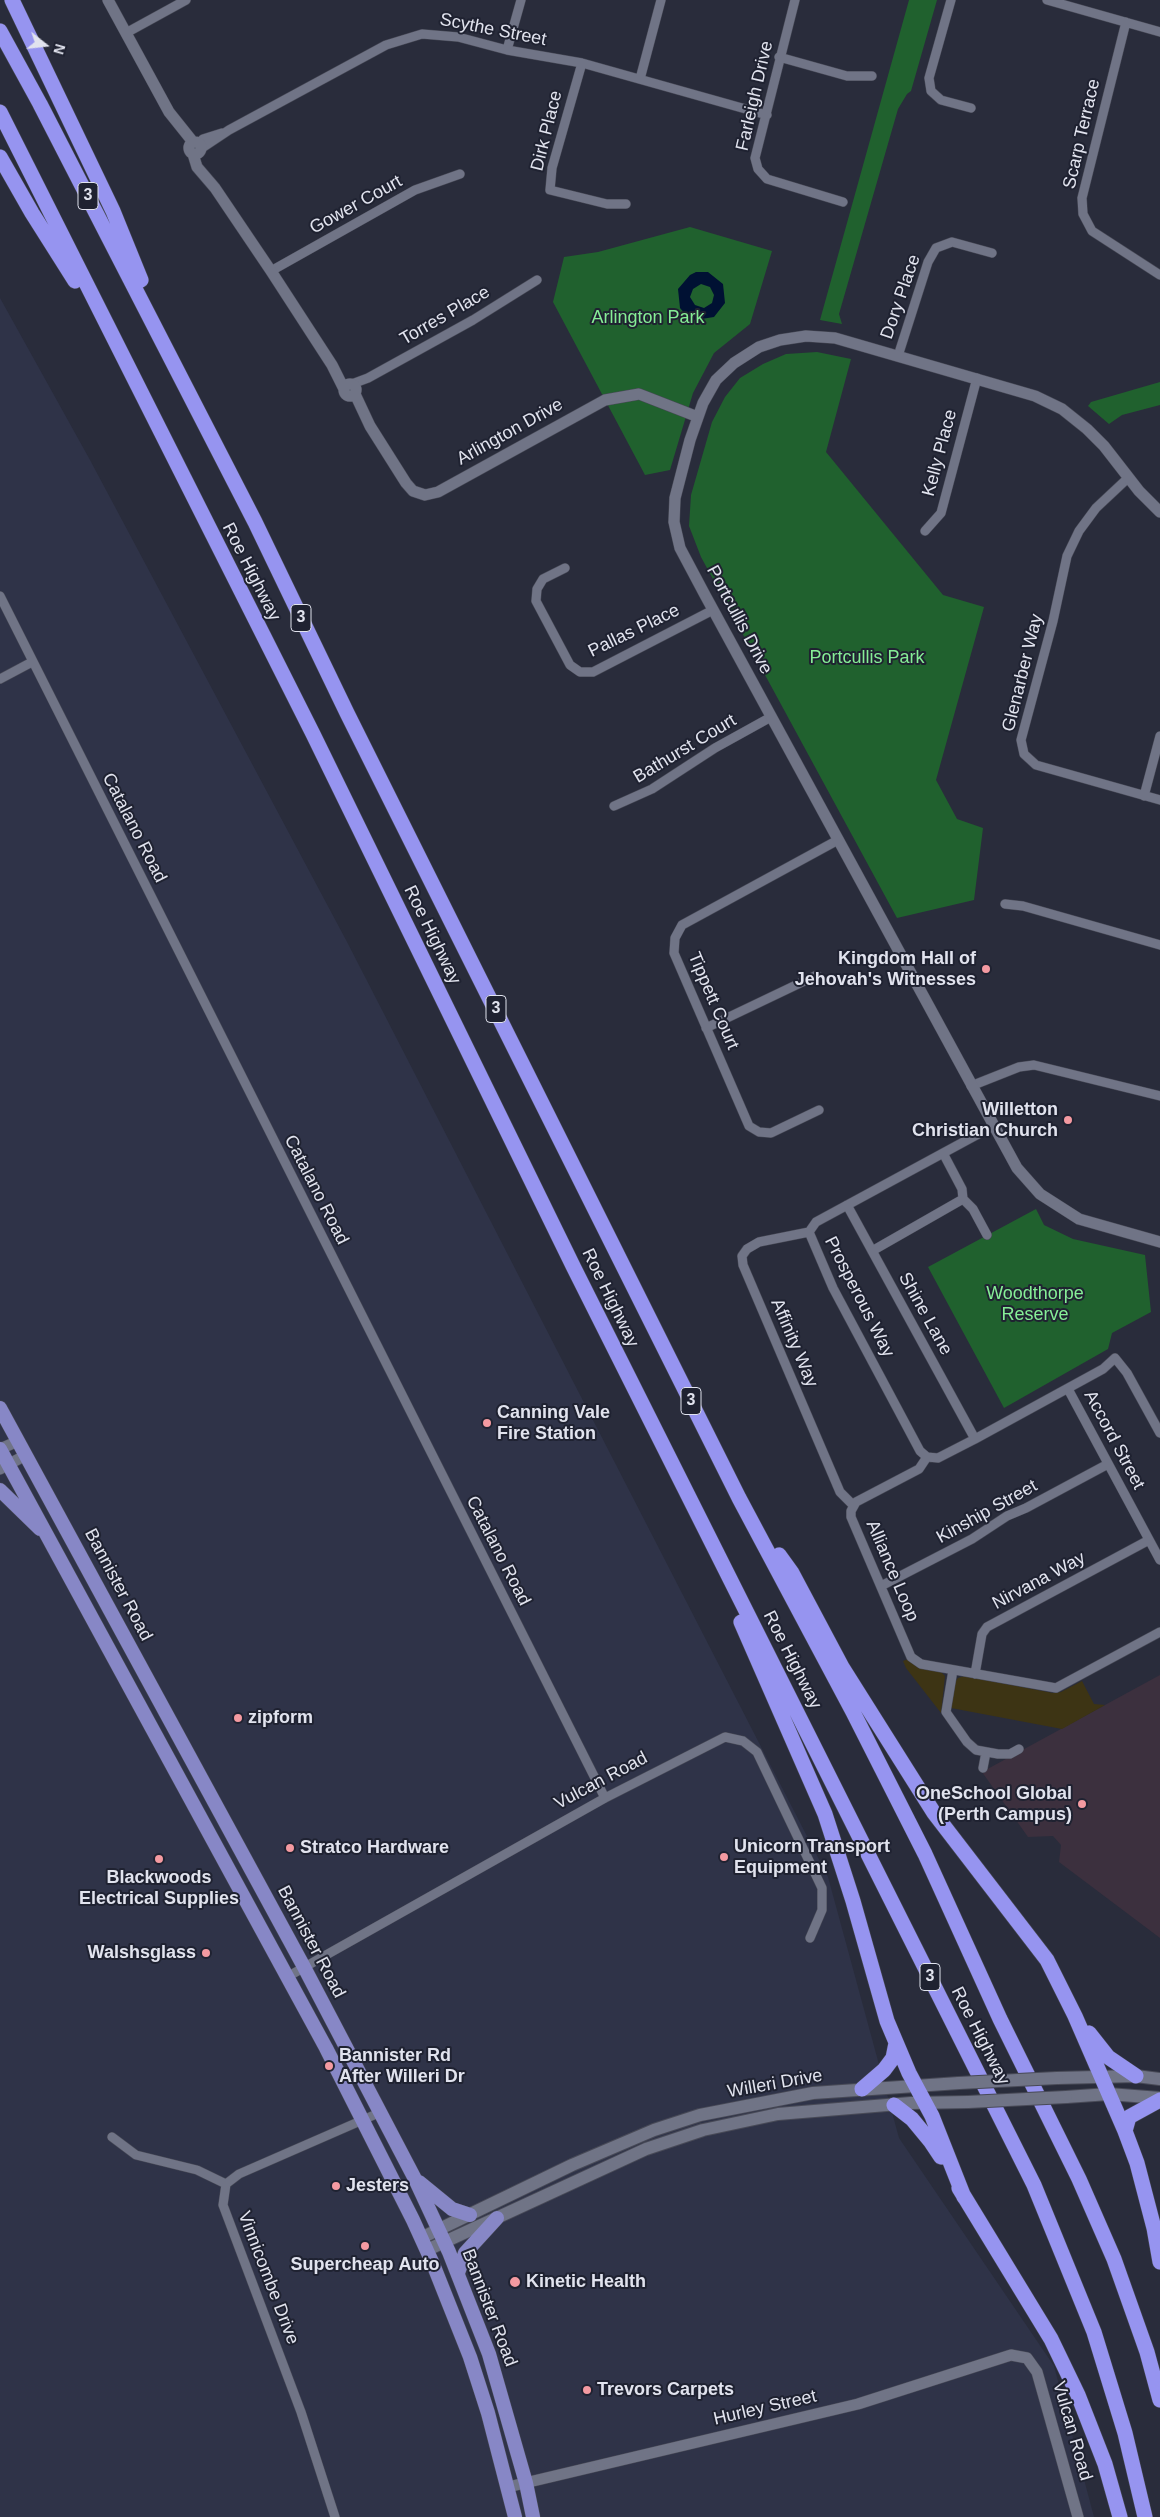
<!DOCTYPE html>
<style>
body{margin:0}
#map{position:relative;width:1160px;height:2517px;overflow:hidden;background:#292c3b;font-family:Arial,sans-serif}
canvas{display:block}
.north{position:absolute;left:20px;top:20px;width:50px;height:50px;-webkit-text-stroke:4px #1f2231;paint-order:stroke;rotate:106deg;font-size:14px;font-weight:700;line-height:20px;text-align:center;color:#e1e3ee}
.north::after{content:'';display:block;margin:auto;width:18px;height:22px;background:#e1e3ee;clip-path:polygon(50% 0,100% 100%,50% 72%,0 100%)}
</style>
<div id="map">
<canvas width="1160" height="2517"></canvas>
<div class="north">N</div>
</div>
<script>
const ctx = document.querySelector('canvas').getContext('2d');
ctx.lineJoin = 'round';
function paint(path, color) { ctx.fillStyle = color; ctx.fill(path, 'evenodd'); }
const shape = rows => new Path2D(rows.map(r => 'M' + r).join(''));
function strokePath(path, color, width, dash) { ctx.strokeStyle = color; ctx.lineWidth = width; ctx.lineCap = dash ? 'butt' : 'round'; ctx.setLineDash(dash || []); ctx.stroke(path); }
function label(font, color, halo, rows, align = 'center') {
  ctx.font = font + ' Arial,sans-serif'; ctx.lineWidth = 4; ctx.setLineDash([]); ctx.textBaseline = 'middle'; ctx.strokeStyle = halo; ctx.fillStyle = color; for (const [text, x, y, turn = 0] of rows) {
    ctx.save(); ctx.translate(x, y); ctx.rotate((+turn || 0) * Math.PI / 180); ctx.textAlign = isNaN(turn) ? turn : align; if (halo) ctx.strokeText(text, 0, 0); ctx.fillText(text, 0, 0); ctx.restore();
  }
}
paint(shape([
 [0,298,90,460,346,940,828,1877,899,2138,1054,2366,1094,2517,0,2517]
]), '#2f3348');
paint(shape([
 [1160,1675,1160,1938,1059,1862,1061,1845,1053,1836,1028,1837,982,1772]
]), '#3c303e');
paint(shape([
 [909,0,937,0,911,91,907,94,898,109,839,314,842,324,820,320],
 [690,227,772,251,750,324,714,353,693,393,670,470,645,475,553,302,564,257,598,252],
 [817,352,851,359,826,452,943,595,984,607,936,780,957,819,983,828,974,900,897,918,701,557,689,526,691,495,712,422,725,397,740,378,763,364,786,354],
 [1160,382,1160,405,1122,415,1109,424,1088,406,1091,402],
 [1036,1209,1044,1225,1073,1239,1145,1255,1151,1312,1112,1333,1108,1349,1004,1408,928,1267]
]), '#20612e');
paint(shape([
 [908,1659,918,1668,941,1672,945,1676,941,1713,906,1668,903,1661],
 [964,1676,1053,1693,1061,1692,1082,1681,1094,1704,1105,1705,1062,1729,951,1708,955,1682,958,1678]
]), '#3d3414');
paint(shape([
 [696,272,708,272,723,284,725,303,714,317,695,320,686,315,680,308,678,289,690,275],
 [701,284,710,287,714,295,712,303,704,308,695,305,690,297,693,289]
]), '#013');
const minor = shape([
 [795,0,755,158,758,169,767,179,843,202],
 [951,0,929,78,931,91,941,100,971,108],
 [1047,0,1160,32],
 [1126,22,1082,198,1083,214,1092,231,1160,275],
 [126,33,186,0],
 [507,50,521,0],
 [779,57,847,76,872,76],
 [582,63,552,168,550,190,607,204,626,204],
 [640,79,661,0],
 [199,143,203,139,222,133],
 [202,148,229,130,386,45,422,34,458,37,507,50,582,63,767,115],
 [271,271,415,190,460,174],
 [898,356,928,262,936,248,952,242,992,253],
 [352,384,368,378,473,320,537,280],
 [1128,478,1096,508,1079,531,1067,556,1053,621,1021,740,1024,754,1036,765,1160,800],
 [925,531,941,513,977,378],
 [565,568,543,579,537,589,536,601,570,665,580,672,593,672,713,610],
 [0,596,605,1798],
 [0,679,32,662],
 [1144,796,1160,736],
 [614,806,652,789,715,748,771,717],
 [1005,904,1023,906,1160,945],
 [706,1028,817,975],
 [971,1086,1019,1067,1034,1065,1160,1096],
 [819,1110,771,1133,759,1132,749,1126,674,953,675,938,682,925,838,840],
 [943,1153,962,1189,963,1199,973,1209,987,1235],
 [847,1205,975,1439],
 [809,1232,759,1242,747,1249,742,1256,743,1265,840,1492,853,1505],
 [872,1251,963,1199],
 [1068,1389,1160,1560],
 [1160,1433,1127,1373,1115,1358,1103,1369,975,1439,938,1458,927,1457,919,1469,856,1502,851,1511,851,1517,911,1657,921,1664,1056,1688,1160,1632],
 [927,1457,920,1451,833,1288,809,1232,816,1222,993,1126],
 [881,1586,972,1539,1007,1516,1026,1508,1108,1464],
 [953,1670,946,1712,967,1742,976,1750,998,1754,1010,1754,1019,1749],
 [975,1674,982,1634,987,1627,1149,1540],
 [983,1768,986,1752],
 [287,1977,605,1798,725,1737,743,1741,757,1752,822,1888,822,1910,810,1938],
 [112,2137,136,2155,197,2170,226,2184],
 [335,2517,301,2412,223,2205,226,2184,239,2174,381,2112]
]);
const tertiary = shape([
 [108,0,169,112,193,142],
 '189 148a6 6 0 1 1 12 0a6 6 0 1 1-12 0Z',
 [193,154,197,167,215,188,271,271,332,365,344,389],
 '344 390a6 6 0 1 1 12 0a6 6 0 1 1-12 0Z',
 [355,394,370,426,406,483,413,491,425,495,438,492,605,400,639,394,698,417],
 [1160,512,1139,491,1104,446,1087,429,1062,409,1035,396,835,338,806,336,780,340,759,347,734,363,716,380,703,403,690,440,675,498,674,522,680,548,705,595,1017,1168,1040,1194,1079,1219,1160,1242],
 [0,1449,18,1441],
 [0,1469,26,1455],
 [508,2487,858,2404,1011,2355,1027,2358,1037,2372,1078,2517]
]);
const secondary = shape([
 [1057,2078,1136,2076,1160,2079],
 [1066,2097,1109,2094,1160,2098],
 [421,2238,572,2165,654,2130,700,2115,813,2093,959,2083],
 [427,2250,646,2149,703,2130,778,2114,911,2103,968,2102]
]);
const primary = shape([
 [0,1408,304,1967,415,2179,449,2252,489,2354,526,2483,533,2517],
 [0,1449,326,2048,413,2220,433,2264,470,2357,488,2413,515,2517],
 [0,1490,40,1529],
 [419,2182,452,2209,470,2215],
 [458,2273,465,2253,497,2218]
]);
const motorway = shape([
 [12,0,113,211,141,280],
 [0,31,40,104,255,522,347,713,739,1498,853,1712,925,1854,1000,2019,1079,2179,1114,2259,1147,2352,1160,2400],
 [0,112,313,734,574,1268,1034,2185,1094,2332,1125,2433,1145,2517],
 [0,157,32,213,75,281],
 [779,1555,792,1573,842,1667,934,1813,1047,1960,1075,2016,1125,2131,1137,2163,1154,2228,1160,2262],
 [741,1622,825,1814,853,1901,887,2021,909,2073,932,2116,964,2197],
 [1089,2033,1108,2057,1136,2076],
 [862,2089,884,2070,893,2058,896,2043],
 [894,2105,912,2119,931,2142,941,2157],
 [1125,2131,1129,2117,1160,2100],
 [959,2188,1051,2339,1078,2395,1105,2464,1120,2517]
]);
strokePath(minor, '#484a57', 10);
strokePath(tertiary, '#484a57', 12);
strokePath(secondary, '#484a57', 14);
strokePath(primary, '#484a57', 15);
strokePath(motorway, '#484a57', 16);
strokePath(minor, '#707486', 9);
strokePath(tertiary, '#707486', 11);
strokePath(secondary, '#707486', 12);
strokePath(primary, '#8787c6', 14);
strokePath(motorway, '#9694f0', 15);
const secondaryBridge = shape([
 [959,2083,1057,2078],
 [968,2102,1066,2097]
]);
strokePath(secondaryBridge, '#484a57', 14, []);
strokePath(secondaryBridge, '#707486', 12);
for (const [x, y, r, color] of [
 [986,969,5,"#f49aa1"],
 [1068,1120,5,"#f49aa1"],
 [487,1423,5,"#f49aa1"],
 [238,1718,5,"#f49aa1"],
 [1082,1804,5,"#f49aa1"],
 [290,1848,5,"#f49aa1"],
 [724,1857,5,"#f49aa1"],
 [159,1859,5,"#f49aa1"],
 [206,1953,5,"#f49aa1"],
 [329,2066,5,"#f49aa1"],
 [336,2186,5,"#f49aa1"],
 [365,2246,5,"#f49aa1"],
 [515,2282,6,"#f49aa1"],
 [587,2390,5,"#f49aa1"]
]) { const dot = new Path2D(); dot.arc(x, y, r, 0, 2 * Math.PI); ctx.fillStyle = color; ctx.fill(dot); strokePath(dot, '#1f2231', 2); }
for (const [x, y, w] of [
 [88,196,20],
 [301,618,20],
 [496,1009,20],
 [691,1401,20],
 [930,1977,20]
]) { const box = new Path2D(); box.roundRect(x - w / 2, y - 13.5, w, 27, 4); ctx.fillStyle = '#1f2231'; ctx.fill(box); strokePath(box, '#e1e3ee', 1); }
label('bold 16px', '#e1e3ee', null, [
 ["3",88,196],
 ["3",301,618],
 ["3",496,1009],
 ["3",691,1401],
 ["3",930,1977]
]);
label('18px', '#e1e3ee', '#1f2231', [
 ["Scythe Street",493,30,11],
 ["Farleigh Drive",755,96,-77],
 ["Dirk Place",547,131,-76],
 ["Scarp Terrace",1082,134,-77],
 ["Gower Court",356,205,-29],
 ["Dory Place",901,297,-71],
 ["Torres Place",445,316,-30],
 ["Arlington Drive",510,432,-29],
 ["Kelly Place",940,453,-75],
 ["Roe Highway",251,572,63],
 ["Portcullis Drive",739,620,62],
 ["Pallas Place",634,631,-26],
 ["Glenarber Way",1023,673,-76],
 ["Bathurst Court",685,749,-31],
 ["Catalano Road",134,828,63],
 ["Roe Highway",432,935,64],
 ["Tippett Court",713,1001,67],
 ["Catalano Road",316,1190,63],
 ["Prosperous Way",859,1297,63],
 ["Roe Highway",610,1298,64],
 ["Shine Lane",925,1314,61],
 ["Affinity Way",794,1343,67],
 ["Accord Street",1114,1440,62],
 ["Kinship Street",987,1512,-29],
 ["Catalano Road",498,1551,63],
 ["Alliance Loop",892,1571,67],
 ["Nirvana Way",1039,1581,-28],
 ["Bannister Road",118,1585,62],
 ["Roe Highway",792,1660,63],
 ["Vulcan Road",601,1781,-28],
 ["Bannister Road",311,1942,62],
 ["Roe Highway",980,2036,63],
 ["Willeri Drive",775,2084,-10],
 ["Vinnicombe Drive",268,2278,69],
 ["Bannister Road",489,2308,69],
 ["Hurley Street",765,2408,-13],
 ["Vulcan Road",1072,2431,74]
]);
label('18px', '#86ee96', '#1f2231', [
 ["Arlington Park",648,318],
 ["Portcullis Park",867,658],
 ["Woodthorpe",1035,1294],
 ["Reserve",1035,1315]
]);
label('bold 18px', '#e1e3ee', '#1f2231', [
 ["Kingdom Hall of",976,959,"right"],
 ["Jehovah's Witnesses",976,980,"right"],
 ["Willetton",1058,1110,"right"],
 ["Christian Church",1058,1131,"right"],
 ["Canning Vale",497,1413],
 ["Fire Station",497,1434],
 ["zipform",248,1718],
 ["OneSchool Global",1072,1794,"right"],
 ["(Perth Campus)",1072,1815,"right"],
 ["Unicorn Transport",734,1847],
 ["Equipment",734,1868],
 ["Stratco Hardware",300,1848],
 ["Blackwoods",159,1878,"center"],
 ["Electrical Supplies",159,1899,"center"],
 ["Walshsglass",196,1953,"right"],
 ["Bannister Rd",339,2056],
 ["After Willeri Dr",339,2077],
 ["Jesters",346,2186],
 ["Supercheap Auto",365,2265,"center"],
 ["Kinetic Health",526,2282],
 ["Trevors Carpets",597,2390]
], 'left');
</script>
